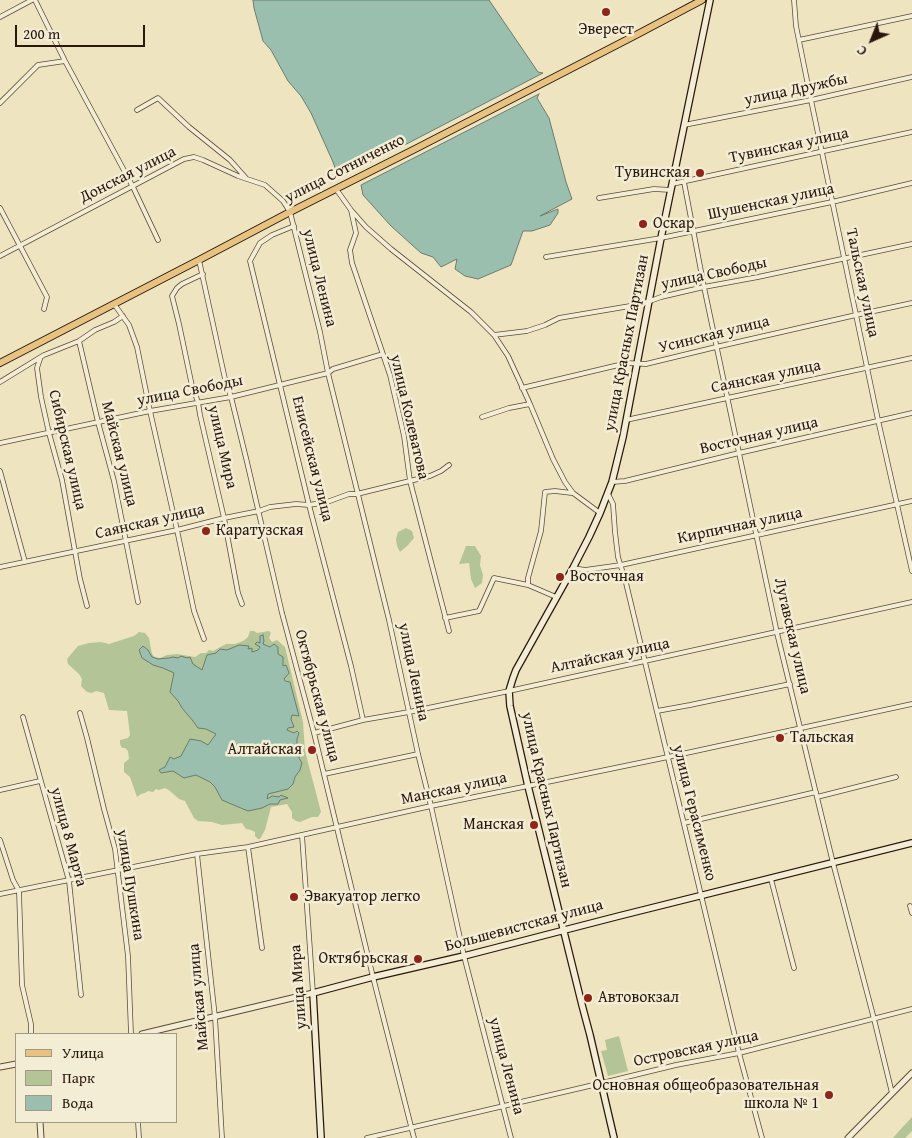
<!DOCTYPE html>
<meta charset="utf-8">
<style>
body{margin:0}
#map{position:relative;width:912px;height:1138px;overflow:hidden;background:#eee4bf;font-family:"Gentium Book Plus",serif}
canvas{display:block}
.legend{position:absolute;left:15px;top:1033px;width:162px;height:90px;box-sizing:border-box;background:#f4edd5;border:1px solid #a39785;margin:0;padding:6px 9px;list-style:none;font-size:15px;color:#2a170c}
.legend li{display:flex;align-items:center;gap:10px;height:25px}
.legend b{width:25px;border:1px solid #a39785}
.north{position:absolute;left:847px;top:15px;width:50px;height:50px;-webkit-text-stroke:4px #f4edd5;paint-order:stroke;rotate:224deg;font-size:14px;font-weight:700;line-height:20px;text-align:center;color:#2a170c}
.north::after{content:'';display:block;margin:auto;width:18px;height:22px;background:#2a170c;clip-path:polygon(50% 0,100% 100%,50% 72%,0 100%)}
.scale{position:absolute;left:15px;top:25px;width:130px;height:22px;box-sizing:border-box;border:2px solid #2a170c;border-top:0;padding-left:6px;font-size:15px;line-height:18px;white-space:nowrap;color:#2a170c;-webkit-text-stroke:4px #f4edd5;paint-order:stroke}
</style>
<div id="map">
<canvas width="912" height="1138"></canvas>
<ul class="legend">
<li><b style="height:6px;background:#e7c280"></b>Улица</li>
<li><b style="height:14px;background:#b3c596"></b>Парк</li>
<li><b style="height:14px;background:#9abfae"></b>Вода</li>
</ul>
<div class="north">С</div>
<div class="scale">200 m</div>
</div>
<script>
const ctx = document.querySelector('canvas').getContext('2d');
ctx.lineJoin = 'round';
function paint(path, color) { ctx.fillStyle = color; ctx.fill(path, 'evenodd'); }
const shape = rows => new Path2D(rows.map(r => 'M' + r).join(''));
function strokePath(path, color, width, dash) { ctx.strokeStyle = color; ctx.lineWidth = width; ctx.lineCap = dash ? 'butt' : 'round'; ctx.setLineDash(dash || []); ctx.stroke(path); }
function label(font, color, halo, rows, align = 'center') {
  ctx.font = font + ' "Gentium Book Plus",serif'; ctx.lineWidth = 5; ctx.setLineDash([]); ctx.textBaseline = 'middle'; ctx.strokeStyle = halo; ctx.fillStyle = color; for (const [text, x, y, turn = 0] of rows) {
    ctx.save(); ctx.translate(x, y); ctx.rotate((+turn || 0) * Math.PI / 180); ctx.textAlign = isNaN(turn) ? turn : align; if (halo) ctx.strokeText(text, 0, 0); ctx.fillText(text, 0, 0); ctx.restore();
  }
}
paint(shape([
 [406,528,412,531,414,538,408,545,400,552,397,546,396,539,398,532],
 [466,546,475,546,481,556,480,565,483,575,482,583,475,588,471,579,469,563,459,564],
 [250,631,254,631,257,633,269,631,271,633,269,638,272,642,277,640,285,647,303,722,305,751,321,812,318,817,312,817,300,822,296,821,292,818,292,812,287,804,271,807,265,830,260,839,258,839,255,836,255,832,251,830,246,829,242,823,222,825,212,822,198,821,194,818,185,801,179,799,170,791,165,788,159,790,156,789,153,792,148,791,145,793,141,794,137,797,130,777,124,772,124,763,129,759,128,751,125,748,122,748,120,744,120,740,128,738,130,735,127,711,109,710,104,693,96,691,92,693,87,692,81,686,82,679,79,674,68,664,67,659,78,646,89,643,101,642,109,644,134,636,139,632,145,633,149,638,152,654,155,657,160,658,167,655,177,654,195,657,201,653,206,653,209,650,213,651,226,644,235,644,243,641,248,637],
 [619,1036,628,1071,608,1076,601,1051,607,1050,605,1040],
 [912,1117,912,1131,905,1138,893,1138,899,1131]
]), '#b3c596');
const water = shape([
 [253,0,489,0,538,72,543,73,393,151,347,173,342,174,336,171,333,162,311,113,301,96,288,81,271,50,263,41,254,8,253,0],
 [539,94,537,98,549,118,566,182,572,199,540,216,558,209,558,213,550,225,532,231,523,231,511,265,478,279,465,276,455,269,457,259,441,267,433,257,421,253,391,226,363,195,361,185,539,94],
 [263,635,264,641,263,644,270,647,274,644,278,647,278,654,283,657,283,666,286,665,289,673,284,679,285,681,290,682,299,716,292,715,291,719,294,727,288,728,287,730,294,733,297,731,299,733,297,739,297,745,300,747,299,758,302,763,300,770,295,777,293,784,288,789,268,794,267,799,272,796,279,797,281,795,288,798,280,800,278,804,270,804,262,808,248,811,222,800,215,787,210,782,196,775,184,778,173,771,161,773,159,770,165,767,170,757,174,759,181,756,190,739,201,741,208,745,216,734,206,729,198,728,193,721,182,708,178,701,170,692,174,673,163,668,153,665,142,658,139,650,143,646,148,650,152,657,158,659,169,658,173,657,178,658,181,656,187,658,190,657,193,664,202,670,207,655,216,653,220,649,227,650,239,645,249,646,248,649,252,648,252,652,258,650,260,647,255,644,257,642,260,643,260,636,263,635]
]);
paint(water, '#9abfae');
strokePath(water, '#6d7c6d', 1);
const minor = shape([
 [35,0,65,61,133,187,158,240],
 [794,0,796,26,811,100,878,420,912,571],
 [0,17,32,0],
 [799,40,912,16],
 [0,103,38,65,65,61],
 [137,110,158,98,189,127,230,160,246,178],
 [684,125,811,100,912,77],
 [684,182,704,287,777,633,833,863,874,1019,892,1093],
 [672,184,912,132],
 [336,189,351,210,366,227,391,249,471,312,494,335,508,356,530,404,553,459,565,482,573,493,600,513],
 [599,198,654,189,671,190],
 [0,208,47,297,44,309],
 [351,210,356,233,350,250,352,263,390,375,404,436,410,481,449,631],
 [294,226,272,235,260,243,250,261,309,505,351,666,363,720],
 [0,256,184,159,194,157,203,160,238,176,265,185,283,201,290,212,320,332,328,373,389,620,418,754,431,806,464,956,511,1138],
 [546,257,661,238,832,202,912,183],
 [199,260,225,379,231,397,247,462,282,613,314,733,373,977,414,1138],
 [203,274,182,284,177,288,172,296,179,324,192,386,198,402,200,415,224,518,238,593,242,604],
 [114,304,129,325,137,347,150,411,177,530,194,611,204,639],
 [494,335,527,331,545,325,559,318,642,304,661,297,704,287,758,277,912,244],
 [79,341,98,422,114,481,138,602],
 [40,359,37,368,41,397,49,433,62,480,80,579,87,606],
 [0,382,44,355,79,341,95,330,114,322,123,316],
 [522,388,627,363,646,364,716,347,856,315,912,303],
 [482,417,509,408,530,404],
 [626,420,912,358],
 [0,443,150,411,231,397,328,373,333,369,383,354],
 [0,471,25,562],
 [612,482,625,481,739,453,912,413],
 [608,494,613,504,615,532,618,557,626,583,739,1053,762,1138],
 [0,567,177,530,224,518,259,511,270,507,296,504,309,505,327,502,349,494,357,494,430,476,441,471,449,465],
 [573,568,585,570,621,565,912,501],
 [528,585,528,578,541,531,545,492,555,491,572,493],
 [445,618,479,611,494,578,528,585,556,597],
 [657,711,690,705,790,684],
 [80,713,87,738,104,809,115,849,128,956,131,1034],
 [23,717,69,881,81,995],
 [314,733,363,720,409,712,509,691,912,602],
 [324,774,418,754],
 [0,790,40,781],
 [817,797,896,777],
 [684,823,816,792],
 [302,835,313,993],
 [0,840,13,880,19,891,22,985,31,1024,31,1034],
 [248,847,262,948],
 [197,854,215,1017,222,1138],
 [771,879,794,968],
 [0,894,197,854,248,847,431,806,668,757,912,704],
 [910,906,912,913],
 [138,1122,139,1138],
 [367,1138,602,1083,676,1065,739,1053,912,1009]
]);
const tertiary = shape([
 [142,1034,313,993],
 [0,1067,16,1064],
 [40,1122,41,1138],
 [848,1138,912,1073]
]);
const secondary = shape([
 [321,1138,313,993,373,977,464,956,619,916,912,843],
 [614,1138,590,1035,582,1005,528,786,510,706,509,691,513,678,516,670,573,568,589,537,600,513,612,482,623,437,661,238,710,0]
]);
const primary = shape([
 [0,363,199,260,290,212,417,148,636,35,702,0]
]);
strokePath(minor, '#5b4a39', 5.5);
strokePath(tertiary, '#5b4a39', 7);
strokePath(secondary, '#2a170c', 8);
strokePath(primary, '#2a170c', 8);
strokePath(minor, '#f4edd5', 4);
strokePath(tertiary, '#f4edd5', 5);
strokePath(secondary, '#f4edd5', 5.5);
strokePath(primary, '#e7c280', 6);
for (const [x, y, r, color] of [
 [606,12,5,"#8f2418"],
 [700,173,5,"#8f2418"],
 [643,224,5,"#8f2418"],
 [206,531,5,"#8f2418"],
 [560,577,5,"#8f2418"],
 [780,738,5,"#8f2418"],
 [312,750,5,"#8f2418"],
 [534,825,5,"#8f2418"],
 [294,897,5,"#8f2418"],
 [418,959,5,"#8f2418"],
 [588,998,5,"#8f2418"],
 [829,1095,5,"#8f2418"]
]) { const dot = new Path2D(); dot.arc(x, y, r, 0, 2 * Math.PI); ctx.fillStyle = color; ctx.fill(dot); strokePath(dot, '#f4edd5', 2); }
label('16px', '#2a170c', '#f4edd5', [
 ["Эверест",606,30,"center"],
 ["Тувинская",690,173,"right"],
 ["Оскар",653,224],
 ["Каратузская",216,531],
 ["Восточная",570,577],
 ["Тальская",790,738],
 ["Алтайская",302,750,"right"],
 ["Манская",524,825,"right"],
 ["Эвакуатор легко",304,897],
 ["Октябрьская",408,959,"right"],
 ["Автовокзал",598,998],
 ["Основная общеобразовательная",819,1086,"right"],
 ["школа № 1",819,1104,"right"]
], 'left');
label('16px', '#2a170c', '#f4edd5', [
 ["улица Дружбы",796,90,-12],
 ["Тувинская улица",789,146,-12],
 ["улица Сотниченко",345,169,-27],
 ["Донская улица",128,175,-27],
 ["Шушенская улица",771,202,-12],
 ["улица Свободы",714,274,-12],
 ["улица Ленина",319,278,76],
 ["Тальская улица",862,283,78],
 ["Усинская улица",714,335,-14],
 ["улица Красных Партизан",627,343,-79],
 ["Саянская улица",766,377,-12],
 ["улица Свободы",190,391,-11],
 ["улица Колеватова",409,417,77],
 ["Восточная улица",759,436,-13],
 ["улица Мира",222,447,77],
 ["Сибирская улица",67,450,77],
 ["Майская улица",119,454,76],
 ["Енисейская улица",312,459,76],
 ["Саянская улица",150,522,-13],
 ["Кирпичная улица",740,526,-12],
 ["Лугавская улица",792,636,77],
 ["Алтайская улица",610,656,-12],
 ["улица Ленина",413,672,78],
 ["Октябрьская улица",317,696,75],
 ["Манская улица",454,789,-12],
 ["улица Красных Партизан",546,800,77],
 ["улица Герасименко",694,813,76],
 ["улица 8 Марта",68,837,75],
 ["улица Пушкина",130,885,81],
 ["Большевистская улица",524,926,-15],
 ["улица Мира",299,987,-94],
 ["Майская улица",199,997,-95],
 ["Островская улица",696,1049,-12],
 ["улица Ленина",506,1066,75]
]);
</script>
